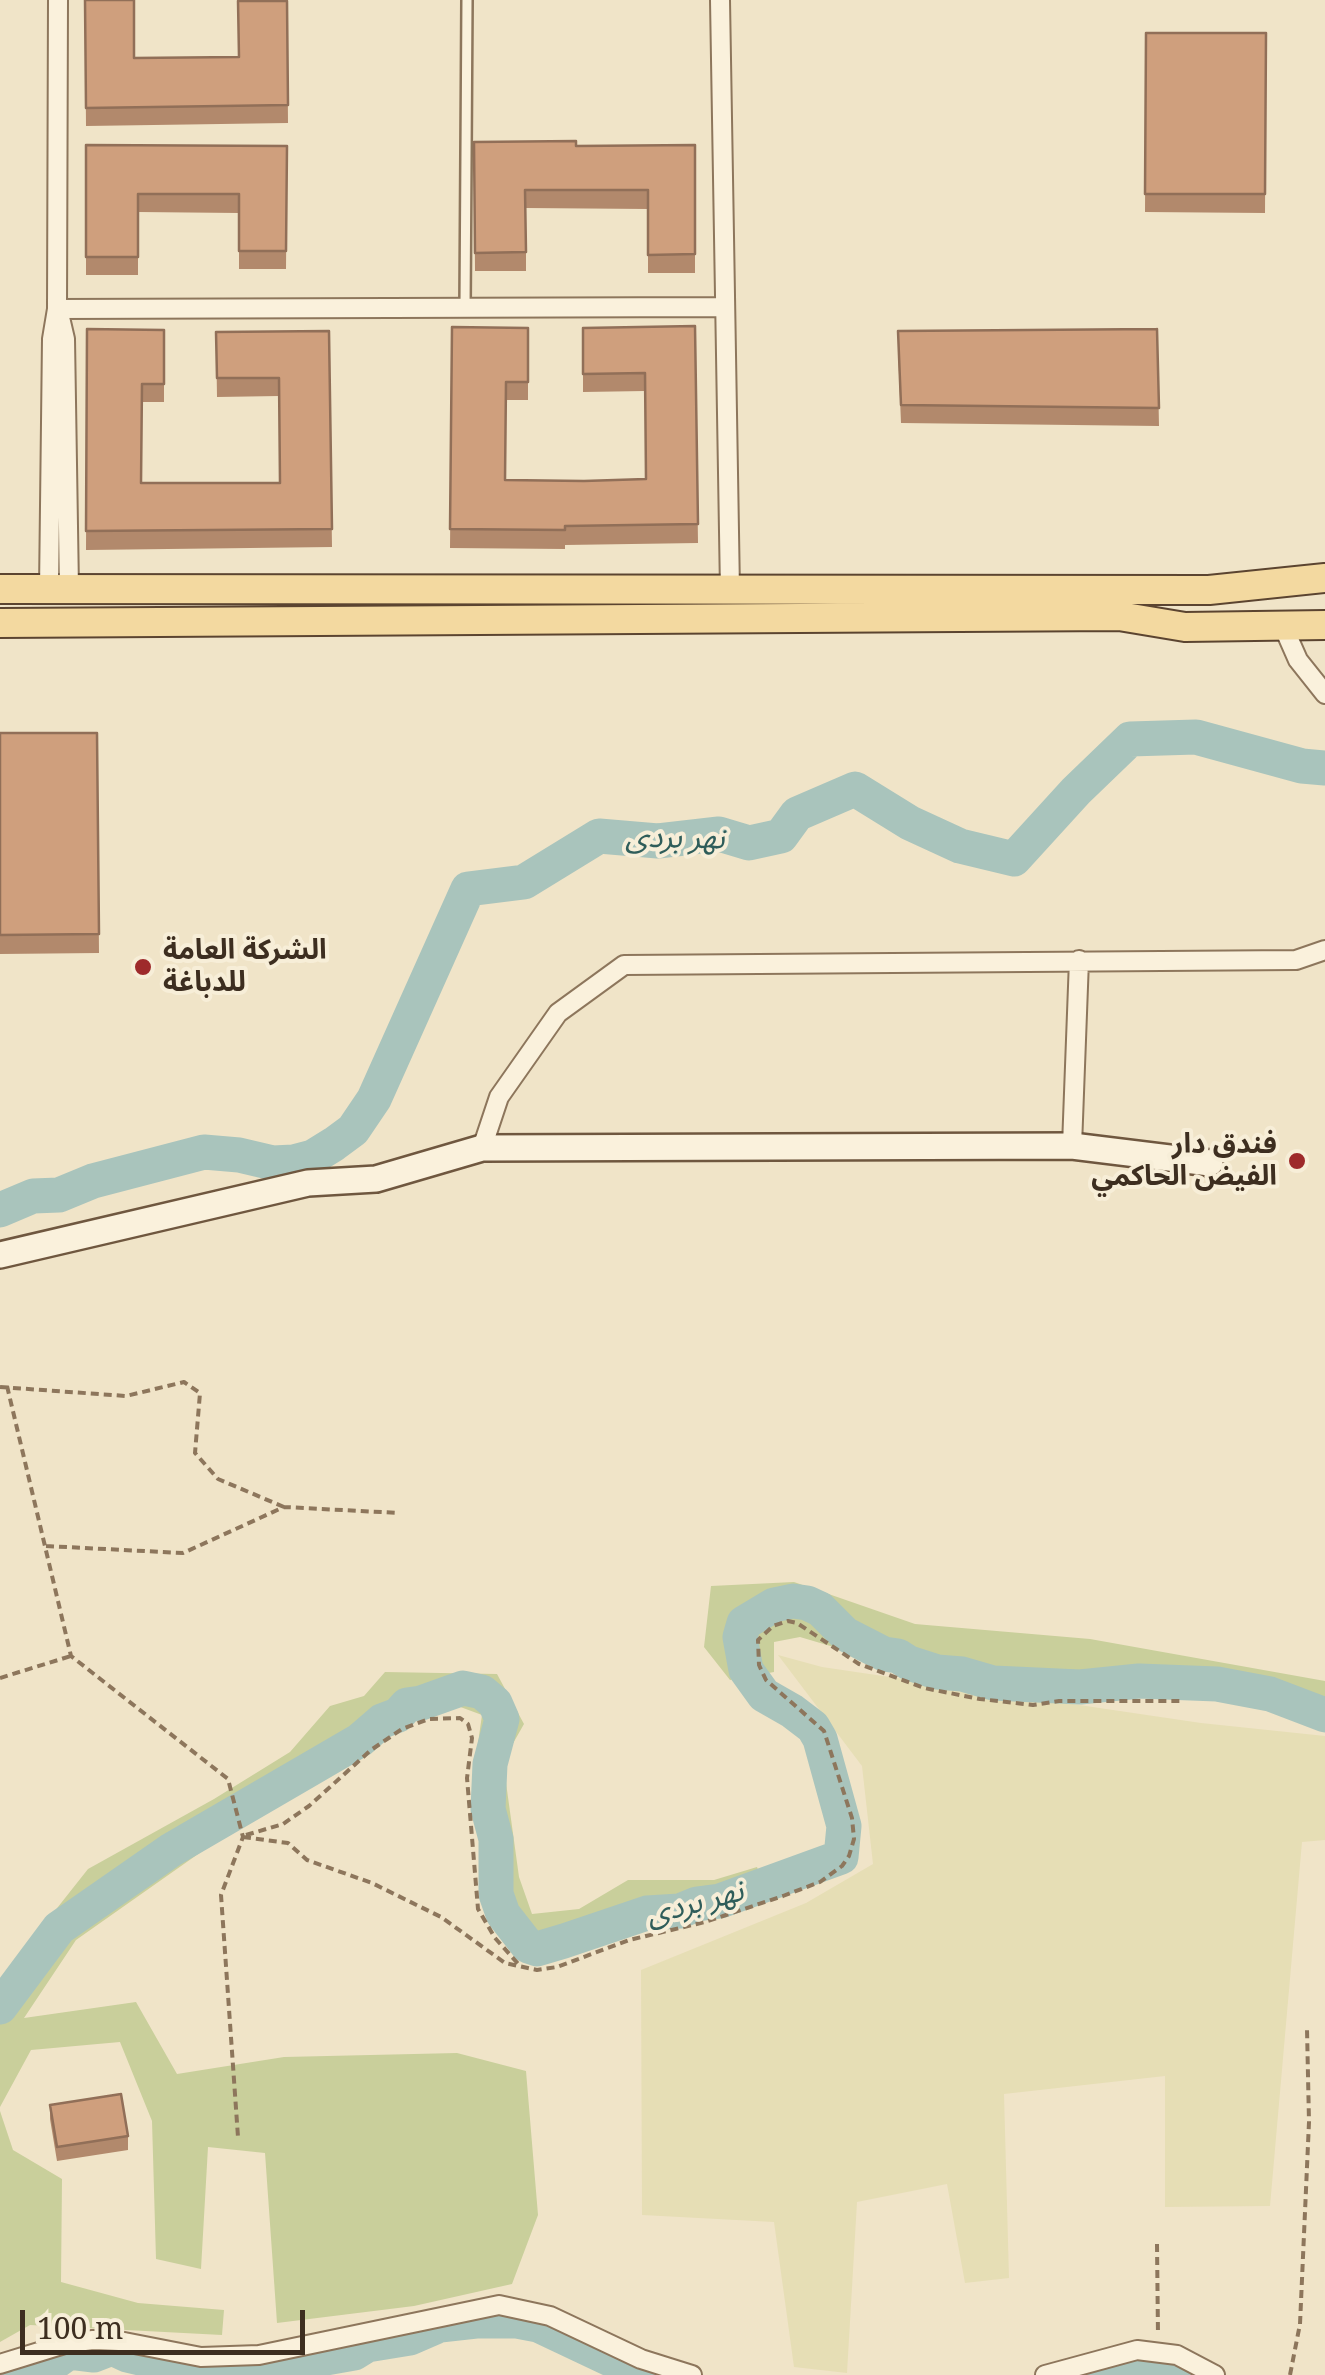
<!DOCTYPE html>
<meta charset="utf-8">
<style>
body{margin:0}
#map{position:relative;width:1325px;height:2375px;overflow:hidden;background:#f0e4c8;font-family:"Noto Serif",serif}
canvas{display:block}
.scale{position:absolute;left:20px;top:2310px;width:285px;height:45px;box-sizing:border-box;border:5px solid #3d2e20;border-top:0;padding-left:12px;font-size:30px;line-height:35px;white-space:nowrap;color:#3d2e20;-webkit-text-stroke:8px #f7eed8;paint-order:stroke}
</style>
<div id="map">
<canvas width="1325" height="2375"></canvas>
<div class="scale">100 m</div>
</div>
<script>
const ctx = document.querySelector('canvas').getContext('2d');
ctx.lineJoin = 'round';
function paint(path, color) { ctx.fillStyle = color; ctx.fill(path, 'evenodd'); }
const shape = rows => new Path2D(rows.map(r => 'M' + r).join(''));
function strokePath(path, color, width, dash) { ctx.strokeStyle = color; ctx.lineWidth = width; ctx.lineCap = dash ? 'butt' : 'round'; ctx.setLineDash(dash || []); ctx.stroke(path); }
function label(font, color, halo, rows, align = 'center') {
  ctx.font = font + ' "Noto Serif","Noto Sans Arabic",serif'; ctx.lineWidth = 8; ctx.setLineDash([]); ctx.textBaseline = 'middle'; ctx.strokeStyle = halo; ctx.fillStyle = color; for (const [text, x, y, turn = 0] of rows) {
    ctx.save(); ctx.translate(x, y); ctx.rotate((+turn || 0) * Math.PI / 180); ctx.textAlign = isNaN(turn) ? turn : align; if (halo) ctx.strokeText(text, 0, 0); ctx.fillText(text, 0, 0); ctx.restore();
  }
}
paint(shape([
 [778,1655,822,1667,1201,1723,1325,1736,1325,1840,1302,1842,1270,2206,1165,2207,1165,2076,1004,2094,1009,2278,965,2283,947,2184,857,2202,847,2373,794,2367,774,2222,642,2215,641,1970,806,1903,873,1864,862,1766]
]), '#e6deb5');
paint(shape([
 [794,1582,915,1624,1090,1639,1325,1681,1325,1719,1211,1692,1019,1691,864,1656,800,1637,774,1642,774,1672,730,1680,704,1647,711,1586],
 [385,1672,497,1674,524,1724,503,1761,519,1877,532,1914,579,1909,628,1880,714,1880,757,1867,767,1893,621,1930,541,1956,509,1942,485,1887,476,1757,482,1715,455,1705,384,1729,281,1803,201,1852,76,1940,24,2018,136,2002,177,2074,284,2057,457,2053,526,2071,538,2215,512,2284,414,2306,277,2323,265,2153,208,2147,201,2269,156,2259,152,2121,120,2042,31,2050,0,2107,0,1991,16,1960,88,1869,214,1799,290,1752,330,1706,364,1696],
 [0,2111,13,2150,62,2179,61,2282,138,2303,224,2310,222,2335,30,2325,0,2342]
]), '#c9cf9b');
strokePath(shape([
 [0,1210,33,1196,59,1195,93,1181,204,1152,239,1155,273,1163,294,1162,313,1157,334,1144,353,1130,374,1099,468,889,524,882,599,836,658,841,719,834,749,843,781,836,797,814,855,789,910,823,960,846,1014,859,1076,791,1130,739,1196,737,1302,766,1325,768],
 [0,2007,59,1928,171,1850,360,1740,382,1721,398,1715,407,1705,421,1703,463,1688,482,1692,495,1703,502,1719,490,1764,488,1809,496,1839,496,1894,503,1914,528,1946,537,1949,564,1941,647,1913,680,1911,697,1904,720,1901,841,1857,844,1826,820,1739,813,1727,792,1711,764,1695,746,1670,740,1637,744,1623,774,1605,793,1601,807,1603,820,1609,845,1634,884,1654,898,1656,909,1663,937,1672,962,1674,993,1683,1080,1687,1139,1681,1217,1684,1270,1694,1325,1715],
 [13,2375,51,2365,69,2352,94,2355,112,2348,127,2355,205,2373,264,2369,354,2353,367,2345,410,2338,440,2325,476,2321,517,2321,538,2325,644,2375],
 [1099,2375,1112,2368,1155,2362,1171,2365,1193,2375]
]), '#a9c4bc', 35);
const lane = shape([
 [465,308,467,0]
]);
const street = shape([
 [720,0,730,590],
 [57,309,723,307],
 [58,309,65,339,69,589],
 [49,589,52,339,57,309,58,0],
 [1283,626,1298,660,1325,694],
 [1072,1146,1079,960],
 [482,1148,499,1097,558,1013,624,965,1296,960,1325,950],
 [0,2364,68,2343,93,2340,119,2341,201,2357,259,2355,499,2305,550,2316,641,2359,692,2375],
 [1045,2375,1137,2350,1177,2355,1215,2375]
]);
const secondary = shape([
 [0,1255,308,1183,376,1179,482,1148,1072,1146,1210,1163]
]);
const primary = shape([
 [0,589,1209,590,1325,578],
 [0,623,1119,616,1185,627,1325,625]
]);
strokePath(lane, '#8d765c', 14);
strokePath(street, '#8d765c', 22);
strokePath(secondary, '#6f573f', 30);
strokePath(primary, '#5b4430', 32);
strokePath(shape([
 [7,1386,71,1656,228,1779,243,1837,221,1895,238,2137],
 [0,1387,126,1396,184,1382,200,1393,195,1453,218,1479,284,1507],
 [46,1546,183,1553,284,1507,399,1513],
 [0,1678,71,1656],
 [246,1835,283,1824,309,1806,371,1750,402,1729,429,1719,460,1718,468,1724,472,1738,467,1778,478,1909,495,1938,521,1967],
 [243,1837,288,1843,307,1860,372,1883,441,1917,505,1963,537,1970,557,1967,629,1940,705,1922,783,1896,820,1882,842,1866,849,1856,854,1839,852,1818,824,1731,766,1680,759,1665,758,1640,773,1626,788,1621,797,1623,859,1664,924,1688,980,1699,1033,1705,1059,1701,1183,1701],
 [1157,2244,1158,2335],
 [1290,2375,1300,2324,1309,2122,1307,2029]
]), '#8d765c', 4, [8, 5]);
strokePath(lane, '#faf1dc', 9);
strokePath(street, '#faf1dc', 18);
strokePath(secondary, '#faf1dc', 25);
strokePath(primary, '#f3d9a0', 28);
paint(shape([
 [85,0,134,58,239,57,287,1,288,123,86,126],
 [1146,33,1266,33,1265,213,1145,212],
 [474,142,576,146,695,145,695,273,648,273,648,209,526,208,526,271,475,271],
 [86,145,287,146,286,269,239,269,239,213,138,212,138,275,86,275],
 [695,326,698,543,565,545,565,549,450,548,452,327,528,328,528,400,506,400,506,480,584,481,646,479,645,391,583,392,583,328],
 [87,329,164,330,164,402,142,402,141,483,280,483,279,396,217,397,216,332,329,331,332,547,86,550],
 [1157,329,1159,426,901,423,898,350],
 [0,733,97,733,99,953,0,954],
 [50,2105,128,2136,128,2150,57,2161,50,2119]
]), '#b2896c');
const building = shape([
 [85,0,134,0,134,58,239,57,238,1,287,1,288,105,86,108,85,0],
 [1146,33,1266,33,1265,194,1145,194,1146,33],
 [576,141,576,146,695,145,695,254,648,255,648,190,525,190,526,252,475,253,474,142,576,141],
 [86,145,287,146,286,251,239,251,239,194,138,194,138,257,86,257,86,145],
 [695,326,698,524,565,526,565,530,450,529,452,327,528,328,528,382,506,382,505,480,584,481,646,479,645,373,583,374,583,328,695,326],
 [87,329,164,330,164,384,142,384,141,483,280,483,279,378,217,378,216,332,329,331,332,529,86,531,87,329],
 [1157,329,1159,408,901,405,898,331,1157,329],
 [0,733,97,733,99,934,0,935,0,733],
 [121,2094,128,2136,57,2147,50,2105,121,2094]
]);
paint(building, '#cf9f7d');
strokePath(building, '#916f58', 2.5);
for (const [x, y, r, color] of [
 [143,967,10,"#9e2a2b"],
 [1297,1161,10,"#9e2a2b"]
]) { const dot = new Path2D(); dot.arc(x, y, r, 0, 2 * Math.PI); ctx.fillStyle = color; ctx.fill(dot); strokePath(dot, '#f7eed8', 4); }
label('bold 28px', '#3d2e20', '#f7eed8', [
 ["الشركة العامة",163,951],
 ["للدباغة",163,983],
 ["فندق دار",1277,1145,"right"],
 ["الفيض الحاكمي",1277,1177,"right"]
], 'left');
label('italic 30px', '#2f5d5a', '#f7eed8', [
 ["نهر بردى",675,839,1],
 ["نهر بردى",695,1904,-15]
]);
</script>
